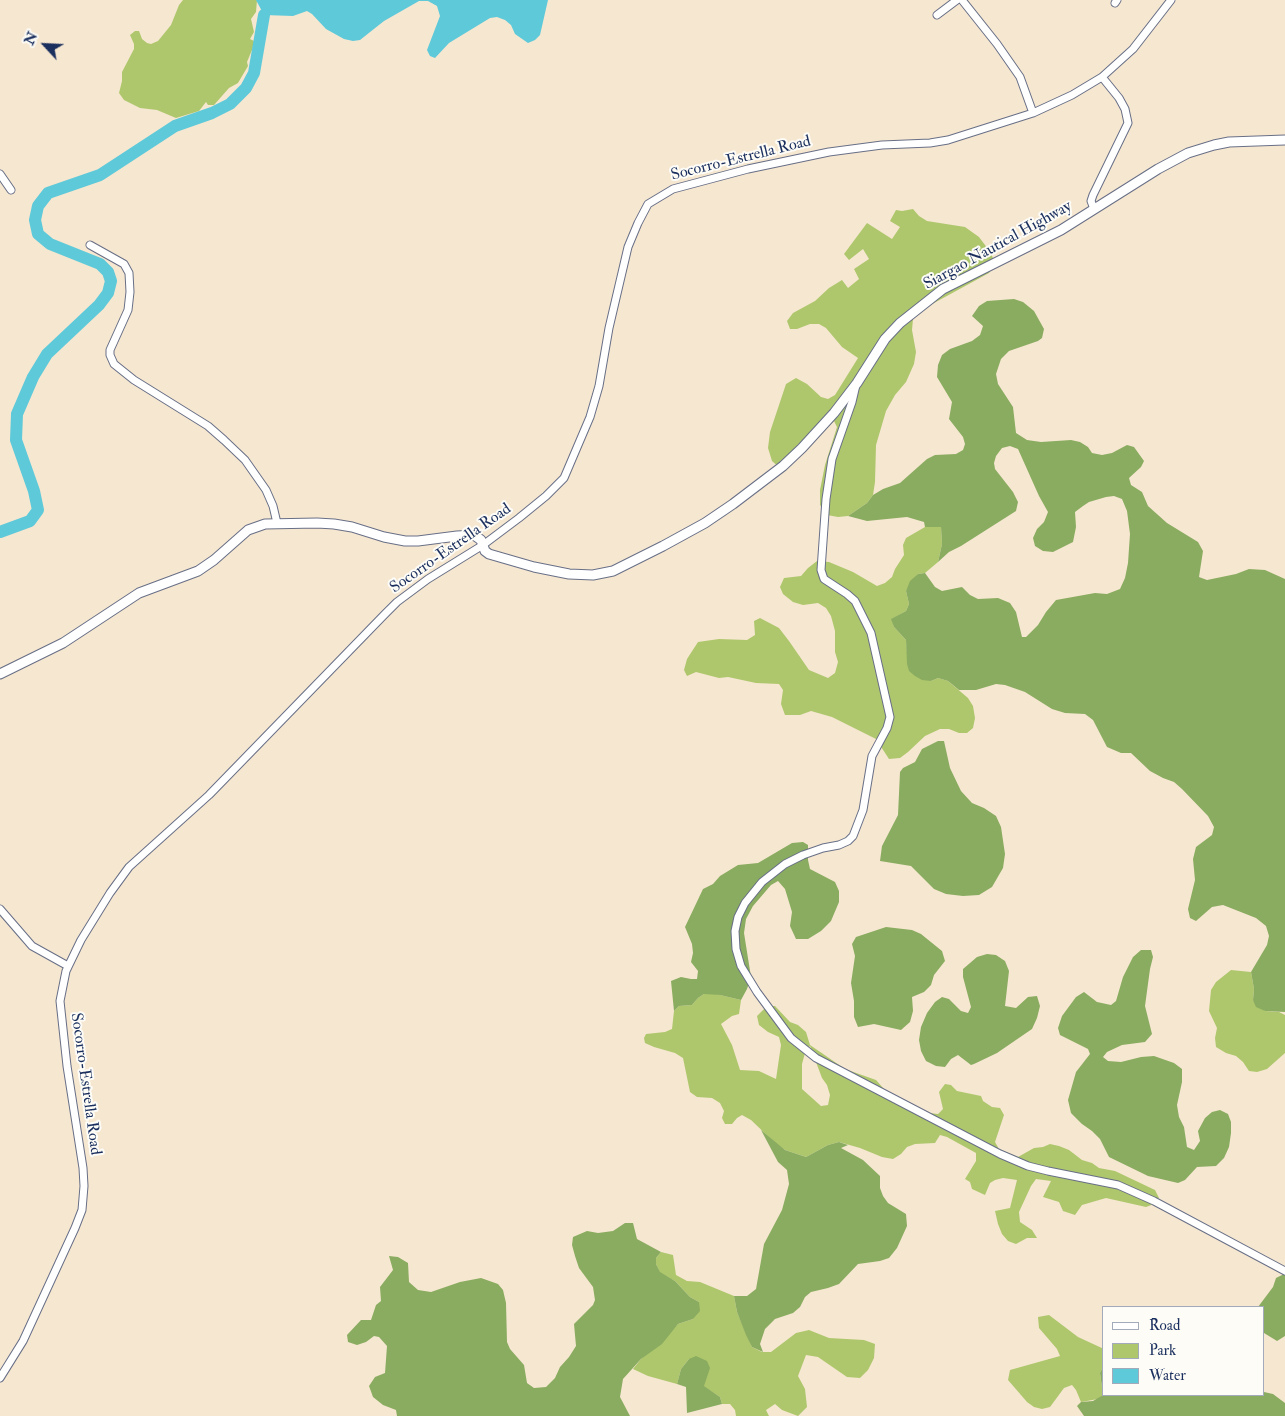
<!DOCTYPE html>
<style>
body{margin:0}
#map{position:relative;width:1285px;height:1416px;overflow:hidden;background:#f6e7d1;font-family:"IM FELL Double Pica",serif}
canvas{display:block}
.legend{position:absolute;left:1102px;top:1306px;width:162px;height:90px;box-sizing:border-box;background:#fdfcf7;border:1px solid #a3aaba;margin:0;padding:6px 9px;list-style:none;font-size:15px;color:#1b2f5e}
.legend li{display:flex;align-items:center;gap:10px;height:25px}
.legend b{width:25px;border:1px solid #a3aaba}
.north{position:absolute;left:20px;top:20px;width:50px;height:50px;-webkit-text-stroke:4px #fdfcf7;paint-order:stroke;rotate:295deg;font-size:14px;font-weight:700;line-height:20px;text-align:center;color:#1b2f5e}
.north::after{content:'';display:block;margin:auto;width:18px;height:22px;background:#1b2f5e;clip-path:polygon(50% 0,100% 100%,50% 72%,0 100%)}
</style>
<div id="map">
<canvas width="1285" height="1416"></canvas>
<ul class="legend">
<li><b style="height:6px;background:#fff"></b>Road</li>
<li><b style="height:14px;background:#aec76c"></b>Park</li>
<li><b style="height:14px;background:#5ec9d9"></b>Water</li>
</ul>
<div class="north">N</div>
</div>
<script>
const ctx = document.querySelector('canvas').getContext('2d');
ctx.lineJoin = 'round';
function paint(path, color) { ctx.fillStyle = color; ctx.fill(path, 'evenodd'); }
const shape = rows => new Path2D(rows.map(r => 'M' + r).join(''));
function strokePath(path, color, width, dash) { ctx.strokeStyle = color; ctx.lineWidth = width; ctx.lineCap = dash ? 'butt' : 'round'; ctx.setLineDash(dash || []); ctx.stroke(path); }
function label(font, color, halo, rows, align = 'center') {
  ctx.font = font + ' "IM FELL Double Pica",serif'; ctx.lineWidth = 4; ctx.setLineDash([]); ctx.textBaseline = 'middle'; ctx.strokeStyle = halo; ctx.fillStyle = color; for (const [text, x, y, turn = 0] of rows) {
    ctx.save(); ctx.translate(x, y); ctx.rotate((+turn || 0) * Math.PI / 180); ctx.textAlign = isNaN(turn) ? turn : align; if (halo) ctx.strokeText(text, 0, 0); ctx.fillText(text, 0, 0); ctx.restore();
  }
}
paint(shape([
 [183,0,257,0,256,12,251,19,254,32,250,39,254,41,254,45,247,62,248,66,238,83,229,88,214,105,208,105,206,102,199,111,176,118,157,110,140,108,124,100,119,93,122,81,122,72,134,49,134,44,130,35,135,31,139,31,142,39,147,43,151,44,158,41,171,25,179,5],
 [913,209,919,216,927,221,965,227,979,237,991,253,995,264,989,273,923,309,913,319,912,330,916,352,914,364,906,382,895,395,886,411,876,445,875,482,873,495,867,503,848,516,838,517,827,515,820,505,820,490,825,465,837,427,834,421,791,465,782,470,772,461,768,448,770,432,786,384,796,378,807,384,821,397,828,399,835,395,858,358,842,347,826,328,819,324,810,324,797,329,790,329,787,321,793,313,815,301,829,288,842,280,848,288,859,279,854,269,869,259,863,249,849,260,844,254,867,223,892,239,900,227,890,221,896,210,902,211],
 [925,527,941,527,942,544,938,562,925,573,918,574,906,591,909,604,906,611,892,619,894,627,906,640,907,652,931,681,938,678,948,681,968,698,973,706,975,718,973,728,967,733,959,733,949,729,940,729,925,736,908,752,900,758,889,759,876,739,832,717,811,711,800,715,785,715,781,704,783,690,779,684,756,683,728,677,719,678,696,672,687,676,684,670,687,659,698,642,719,639,747,640,755,635,754,621,760,618,779,628,789,641,809,670,828,678,835,673,838,662,835,652,835,631,831,616,826,608,818,603,803,605,793,602,783,594,780,587,784,578,801,576,808,568,817,561,829,562,853,572,877,586,885,583,892,577,895,569,904,555,903,545,906,538],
 [1231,970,1251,972,1254,989,1253,1000,1265,1011,1279,1012,1285,1015,1285,1053,1267,1069,1257,1072,1249,1071,1243,1062,1236,1056,1226,1053,1216,1047,1215,1038,1217,1028,1209,1011,1211,990,1216,982],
 [712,993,741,1000,739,1014,732,1016,721,1024,732,1045,740,1070,759,1071,776,1079,781,1045,779,1037,768,1032,759,1025,757,1016,767,1006,775,1006,790,1022,798,1025,806,1032,810,1045,845,1069,876,1080,884,1089,893,1096,929,1113,938,1114,943,1109,939,1092,945,1084,951,1085,957,1091,981,1096,983,1101,992,1107,1000,1108,1004,1115,995,1142,999,1149,1018,1157,1034,1148,1043,1147,1050,1144,1059,1146,1069,1150,1082,1160,1092,1163,1099,1168,1115,1171,1155,1190,1159,1198,1154,1204,1146,1207,1106,1198,1082,1205,1075,1215,1063,1211,1059,1202,1043,1197,1051,1181,1036,1179,1031,1186,1019,1212,1020,1222,1032,1230,1037,1238,1027,1238,1016,1244,1008,1241,1002,1234,998,1224,995,1211,1010,1208,1017,1180,1003,1178,995,1180,990,1183,985,1195,972,1189,970,1182,965,1179,976,1161,976,1153,947,1137,940,1135,935,1143,915,1144,907,1147,901,1154,893,1159,882,1157,860,1148,839,1142,828,1145,806,1157,785,1150,775,1143,751,1120,742,1115,737,1118,732,1124,725,1124,722,1118,724,1111,720,1103,712,1098,697,1097,690,1092,683,1058,675,1053,654,1047,645,1043,644,1038,646,1034,665,1032,672,1029,674,1011,679,1006,692,1005,698,998,704,994],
 [810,1046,822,1078,827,1085,830,1095,828,1105,821,1106,802,1089,802,1064,805,1053],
 [661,1252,673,1255,676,1275,687,1281,700,1282,734,1296,737,1312,752,1347,762,1352,771,1352,796,1333,809,1330,829,1338,864,1340,875,1344,874,1358,868,1370,860,1378,847,1377,818,1357,806,1355,798,1376,805,1389,807,1407,798,1416,782,1410,775,1404,766,1410,769,1416,736,1416,735,1410,730,1404,722,1404,720,1397,703,1386,706,1376,689,1359,681,1369,677,1384,648,1376,633,1369,641,1359,678,1324,693,1319,699,1302,690,1297,675,1281,660,1273,656,1264,656,1258],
 [1049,1315,1078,1337,1104,1349,1104,1365,1100,1373,1103,1395,1098,1399,1081,1402,1076,1390,1072,1385,1064,1388,1050,1407,1042,1409,1034,1407,1027,1402,1008,1380,1010,1370,1060,1356,1057,1349,1039,1328,1038,1317]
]), '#aec76c');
paint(shape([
 [1014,299,1023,302,1034,311,1044,329,1042,338,1038,341,1009,351,1001,359,996,374,998,384,1013,407,1016,433,1027,440,1041,442,1071,440,1080,442,1088,447,1092,453,1102,455,1112,453,1127,445,1134,447,1144,461,1141,467,1129,478,1131,485,1142,492,1148,506,1167,523,1198,542,1203,551,1199,577,1207,580,1236,574,1249,569,1265,570,1285,579,1285,1012,1265,1011,1256,1007,1253,1000,1254,989,1251,972,1267,945,1269,936,1266,926,1256,918,1223,905,1212,907,1196,921,1190,918,1188,909,1195,880,1193,859,1196,847,1212,835,1214,827,1208,816,1182,789,1174,782,1163,778,1150,771,1131,753,1121,753,1107,747,1093,720,1085,714,1065,713,1052,709,1025,692,1005,685,996,684,976,690,959,690,948,681,938,678,931,681,922,680,915,676,909,671,907,664,906,640,894,627,891,619,906,611,909,604,906,591,910,581,918,574,925,573,935,587,942,591,962,587,970,595,978,599,998,598,1010,603,1016,612,1022,637,1026,637,1038,625,1046,612,1056,600,1095,593,1107,594,1120,589,1125,578,1128,563,1130,534,1127,511,1122,499,1114,496,1106,497,1089,502,1083,506,1075,512,1076,527,1073,542,1053,552,1043,551,1035,546,1033,538,1037,529,1044,522,1048,512,1039,496,1018,449,1010,446,1002,448,996,456,994,463,995,469,1013,492,1018,502,1016,511,961,546,949,552,938,562,942,544,941,527,925,527,924,522,907,517,867,521,848,516,867,503,873,495,883,489,900,483,927,459,935,455,956,454,963,450,965,444,963,437,949,419,952,402,937,377,938,365,942,355,950,349,972,341,980,335,983,326,972,316,979,306,987,301],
 [938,741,944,741,950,768,961,791,972,803,984,808,996,816,1001,827,1005,854,1003,868,992,887,979,895,963,896,946,894,934,889,911,866,880,861,882,846,898,815,900,772,903,768,915,762,922,749],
 [803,842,808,845,808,860,810,869,835,882,839,891,839,902,831,921,821,931,808,939,796,939,790,926,792,912,785,889,778,881,771,885,753,906,746,919,744,933,751,977,747,989,741,1000,720,995,704,994,698,998,692,1005,679,1006,674,1011,671,981,681,977,691,979,697,979,698,971,691,962,693,953,692,944,685,927,703,889,713,884,720,876,738,865,758,863,792,843],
 [886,927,912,930,921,934,942,951,945,961,934,975,931,985,924,992,912,997,913,1011,910,1022,901,1030,874,1024,858,1027,854,1017,854,1001,851,983,855,956,852,944,856,937],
 [1141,950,1151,950,1153,957,1150,969,1145,1006,1152,1034,1145,1042,1122,1045,1107,1052,1103,1057,1108,1061,1121,1062,1141,1057,1154,1056,1174,1063,1182,1069,1182,1082,1177,1105,1179,1117,1184,1127,1187,1147,1194,1150,1200,1141,1198,1131,1205,1118,1212,1112,1220,1110,1228,1114,1231,1122,1231,1133,1229,1147,1224,1158,1216,1166,1197,1167,1185,1180,1178,1183,1148,1176,1109,1157,1100,1139,1092,1131,1082,1124,1071,1113,1068,1100,1076,1072,1090,1054,1088,1049,1060,1035,1058,1028,1062,1016,1076,997,1084,992,1097,1002,1111,1005,1116,1001,1123,977,1133,957],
 [987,954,996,955,1005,961,1009,971,1005,1006,1016,1008,1028,997,1037,996,1040,1006,1037,1018,1032,1029,997,1053,974,1064,971,1065,958,1055,951,1059,945,1067,936,1066,926,1061,921,1051,919,1040,921,1027,927,1013,935,1002,942,997,949,999,961,1011,968,1013,971,1007,963,977,963,969,977,957],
 [761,1130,785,1150,806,1157,828,1145,839,1142,848,1145,841,1148,863,1160,880,1176,880,1188,883,1196,888,1203,906,1214,907,1226,897,1248,889,1258,880,1261,858,1264,839,1284,828,1288,811,1292,805,1297,800,1307,793,1313,775,1319,765,1329,760,1344,763,1352,752,1347,746,1335,737,1312,734,1296,747,1296,756,1289,764,1244,782,1210,789,1184,787,1170,778,1162],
 [625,1223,633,1223,637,1239,661,1252,656,1258,656,1264,660,1272,675,1281,690,1297,699,1302,700,1311,693,1319,678,1324,662,1344,641,1359,623,1379,620,1397,630,1416,397,1416,396,1410,383,1405,373,1397,369,1386,375,1377,385,1373,387,1346,379,1337,374,1336,366,1342,357,1345,348,1342,347,1335,361,1320,371,1320,376,1305,381,1301,380,1287,393,1270,389,1256,398,1257,408,1263,409,1282,418,1290,431,1292,460,1282,481,1278,498,1284,503,1290,506,1303,507,1342,510,1349,524,1365,527,1383,534,1388,546,1387,555,1378,560,1367,569,1357,576,1346,574,1324,593,1305,595,1300,593,1287,579,1268,575,1256,572,1245,573,1237,587,1231,598,1233,613,1231],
 [1284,1274,1285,1275,1285,1336,1277,1341,1264,1333,1264,1307,1258,1307,1273,1287,1276,1278],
 [696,1356,707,1361,710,1368,704,1386,720,1397,722,1404,687,1413,686,1387,677,1384,681,1369,689,1359],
 [1104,1365,1104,1395,1264,1395,1264,1392,1273,1394,1285,1403,1285,1416,1084,1416,1077,1406,1081,1402,1093,1401,1103,1395,1100,1373]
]), '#8aac60');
paint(shape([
 [256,0,548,0,540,35,535,40,528,43,515,34,511,25,505,20,497,17,490,18,449,43,435,58,430,56,427,50,440,16,437,6,428,1,419,1,384,21,360,40,353,41,344,39,326,29,312,14,307,11,293,16,264,15]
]), '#5ec9d9');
strokePath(shape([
 [0,532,30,521,38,510,34,491,16,440,17,414,33,377,47,354,99,305,108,293,111,281,108,272,100,264,50,244,38,234,35,220,38,206,48,193,100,175,175,126,212,113,230,104,246,88,254,73,264,15]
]), '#5ec9d9', 12);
const minor = shape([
 [962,0,997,44,1020,77,1033,113],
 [1115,3,1117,0],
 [937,15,957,0],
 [0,174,11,190],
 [1094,209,1091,201,1093,195,1128,123,1125,109,1119,98,1102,77],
 [90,245,124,264,129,273,130,292,128,310,110,350,110,355,114,364,134,380,208,426,224,440,245,460,266,490,273,506,277,523],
 [856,385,852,402,832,459,826,499,821,570,824,579,847,594,855,601,871,633,890,717,887,728,872,756,863,810,853,836,848,841,839,845,823,848,803,855,785,864,762,882,745,903,738,917,735,931,736,949,741,966,757,992,791,1038,816,1058,1000,1154,1028,1166,1048,1171,1118,1185,1154,1201,1285,1271],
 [0,909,32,946,68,966],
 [0,1378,23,1341,75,1228,82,1210,84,1186,83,1168,67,1066,60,1001,66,971,81,940,110,893,129,867,209,795,384,615,397,602,428,579,483,545,519,518,546,496,564,478,590,417,599,386,609,328,628,247,638,223,648,204,673,189,748,169,829,152,882,145,930,143,948,140,1033,113,1072,95,1102,77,1133,49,1171,0]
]);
const major = shape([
 [0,674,63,643,139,593,198,571,214,560,248,530,265,524,317,523,334,524,352,527,384,537,405,541,418,541,457,536,474,535,481,540,485,551,489,554,534,567,569,574,593,575,613,571,663,546,705,523,733,504,783,466,802,448,834,413,857,383,885,339,900,323,943,289,1061,230,1158,169,1188,153,1214,145,1229,142,1285,140]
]);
strokePath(minor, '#686f86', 9);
strokePath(major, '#686f86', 11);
strokePath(minor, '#fff', 7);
strokePath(major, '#fff', 9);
label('16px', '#1b2f5e', '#fdfcf7', [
 ["Socorro-Estrella Road",741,159,-14],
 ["Siargao Nautical Highway",998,246,-29],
 ["Socorro-Estrella Road",451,549,-35],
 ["Socorro-Estrella Road",85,1084,82]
]);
</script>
